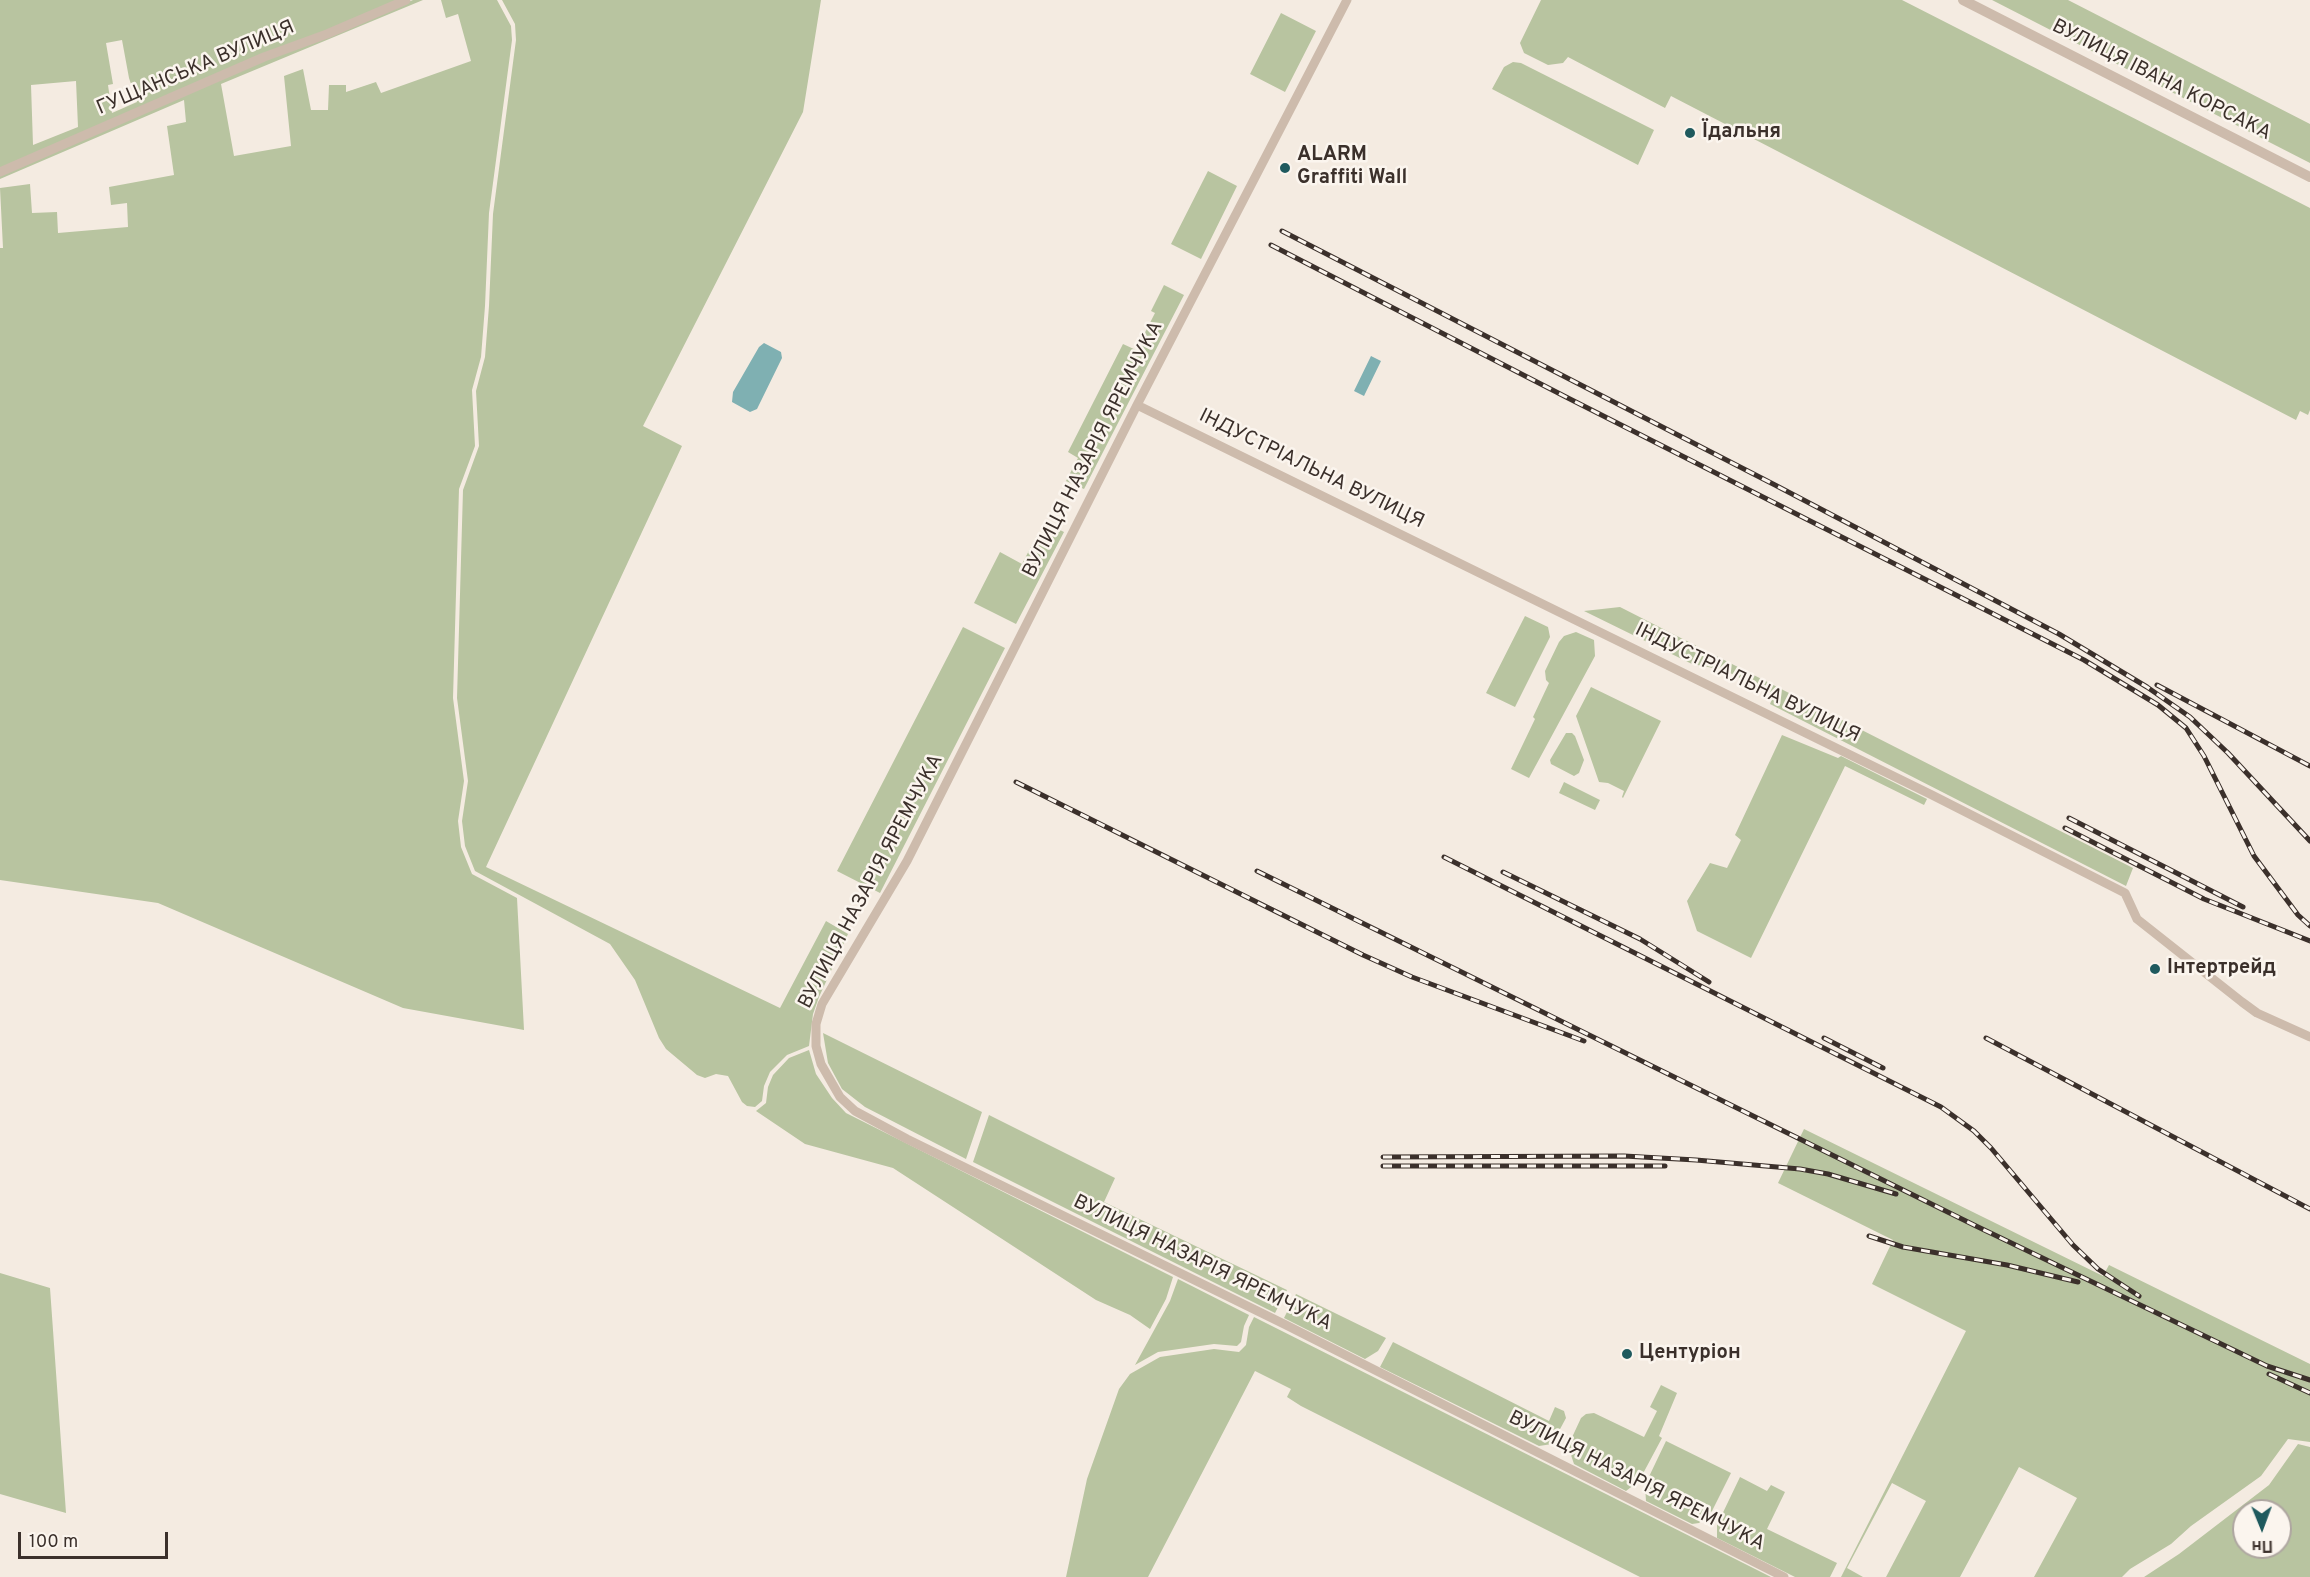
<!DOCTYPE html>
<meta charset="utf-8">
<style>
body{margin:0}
#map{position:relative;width:2310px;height:1577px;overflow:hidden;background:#f4ebe1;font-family:Overpass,sans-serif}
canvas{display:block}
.north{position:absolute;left:2232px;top:1499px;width:60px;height:60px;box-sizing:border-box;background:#fbf5ee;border:2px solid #aea6a0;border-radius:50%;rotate:179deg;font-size:16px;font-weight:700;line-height:24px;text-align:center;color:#3b302b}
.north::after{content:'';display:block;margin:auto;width:21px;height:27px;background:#1f5a5e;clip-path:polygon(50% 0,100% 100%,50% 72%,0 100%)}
.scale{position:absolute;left:18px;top:1532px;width:150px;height:27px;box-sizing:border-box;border:3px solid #3b302b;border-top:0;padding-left:8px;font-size:18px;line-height:21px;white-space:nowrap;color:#3b302b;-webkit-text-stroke:4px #fbf5ee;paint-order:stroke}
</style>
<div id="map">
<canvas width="2310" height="1577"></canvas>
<div class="north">Пн</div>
<div class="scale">100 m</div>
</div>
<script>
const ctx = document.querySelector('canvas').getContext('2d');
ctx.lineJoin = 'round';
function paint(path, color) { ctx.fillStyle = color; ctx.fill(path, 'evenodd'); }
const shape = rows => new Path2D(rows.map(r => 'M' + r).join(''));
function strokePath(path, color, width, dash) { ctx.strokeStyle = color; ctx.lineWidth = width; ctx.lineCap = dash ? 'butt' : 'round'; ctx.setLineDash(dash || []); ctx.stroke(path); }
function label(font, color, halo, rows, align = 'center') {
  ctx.font = font + ' Overpass,sans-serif'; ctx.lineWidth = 5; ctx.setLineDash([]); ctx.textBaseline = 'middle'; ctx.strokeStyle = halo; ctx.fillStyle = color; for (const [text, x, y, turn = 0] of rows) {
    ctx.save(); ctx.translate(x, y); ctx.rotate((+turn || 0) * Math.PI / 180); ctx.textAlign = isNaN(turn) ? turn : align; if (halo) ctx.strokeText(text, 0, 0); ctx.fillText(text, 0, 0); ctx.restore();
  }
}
paint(shape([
 [0,0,400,0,0,169],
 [122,40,129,78,137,102,112,113,108,85,113,84,106,43],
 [76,81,78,127,33,145,31,85],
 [413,0,423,0,221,84,234,156,291,146,284,76,303,69,311,110,328,110,329,85,346,85,346,92,376,82,381,93,471,61,458,14,446,18,441,0,497,0,511,26,512,40,489,213,485,306,481,357,472,390,475,446,459,489,453,698,464,781,458,821,461,847,472,874,517,898,524,1030,403,1008,158,903,0,880,0,248,3,248,0,188,30,184,32,213,57,212,58,233,128,227,127,203,111,205,109,187,174,175,167,126,186,122,184,100,0,179,0,175,265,59],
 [502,0,821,0,803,112,643,426,682,446,486,867,780,1008,826,921,848,934,819,997,813,1014,809,1046,787,1055,770,1072,764,1086,762,1101,755,1107,747,1106,742,1102,728,1076,716,1074,705,1078,697,1075,666,1049,659,1038,635,980,610,944,475,871,465,846,462,821,468,781,457,698,463,490,479,446,476,391,485,357,489,306,493,214,516,40,515,24],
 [1541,0,1902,0,2310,208,2310,410,2308,415,2300,411,2296,420,1671,96,1665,108,1568,57,1563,63,1548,65,1524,53,1520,43],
 [1992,0,2068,0,2310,124,2310,163],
 [1281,13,1316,31,1285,92,1250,74],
 [1513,62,1521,63,1654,130,1638,165,1492,89,1504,67],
 [1208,171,1237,186,1201,259,1171,244],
 [1164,285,1184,295,1084,489,1066,481,1078,458,1068,452,1123,344,1136,350,1155,313,1151,311],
 [1052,526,1064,532,1016,624,974,603,1000,552,1022,564,1036,537],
 [1620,607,2133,868,2126,886,1770,704,1774,695,1724,670,1692,664,1584,611],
 [1525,616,1548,627,1550,637,1515,707,1486,693],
 [963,627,1005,648,880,893,837,871],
 [1576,632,1594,640,1595,656,1529,778,1511,769,1535,719,1533,717,1549,683,1546,680,1545,671,1559,642,1564,636],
 [1591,687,1661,721,1623,798,1622,797,1624,791,1608,783,1599,782,1576,716],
 [1566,733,1572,733,1575,736,1584,760,1579,773,1574,776,1551,764,1550,760],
 [1782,735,1838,758,1841,756,1927,799,1924,805,1845,766,1751,958,1697,931,1687,901,1710,863,1727,868,1741,840,1735,835],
 [1564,782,1600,800,1595,810,1559,793],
 [823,1033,982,1112,966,1159,865,1107,842,1089,828,1063],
 [809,1050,816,1074,832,1098,846,1113,1173,1277,1166,1299,1150,1329,1130,1315,1096,1300,893,1168,805,1144,756,1111,766,1103,768,1087,773,1075,789,1058],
 [989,1115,1115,1178,1104,1202,1287,1290,1275,1313,973,1162],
 [1804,1129,2103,1276,2109,1265,2310,1364,2310,1442,2288,1439,2261,1476,2191,1526,2171,1544,2130,1569,2122,1577,2034,1577,2077,1498,2019,1467,1960,1577,1886,1577,1926,1501,1892,1483,1847,1568,1863,1577,1841,1577,1966,1331,1872,1284,1893,1240,1778,1183],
 [0,1273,50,1288,66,1513,0,1494],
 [1178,1279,1249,1315,1244,1326,1241,1342,1237,1346,1214,1344,1158,1352,1135,1365,1170,1301],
 [1296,1294,1386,1338,1378,1351,1365,1359,1284,1318],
 [1254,1317,1771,1577,1640,1577,1301,1406,1287,1397,1291,1389,1255,1371,1148,1577,1066,1577,1087,1479,1119,1389,1130,1374,1160,1357,1214,1349,1239,1352,1246,1345,1249,1327],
 [1393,1342,1549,1421,1555,1407,1564,1411,1566,1418,1552,1444,1539,1446,1380,1367],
 [1661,1385,1677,1393,1659,1436,1662,1438,1639,1481,1626,1491,1574,1464,1568,1446,1581,1418,1586,1414,1594,1413,1644,1437,1657,1411,1650,1407],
 [1666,1441,1731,1473,1712,1511,1699,1523,1692,1524,1646,1501,1645,1485],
 [2298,1444,2310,1447,2310,1577,2144,1577,2179,1554,2269,1485],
 [2244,1511,2280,1511,2280,1547,2244,1547],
 [1740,1477,1767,1491,1771,1485,1785,1492,1767,1529,1837,1563,1830,1577,1795,1577,1717,1538,1717,1525]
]), '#b8c4a0');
paint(shape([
 [764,343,781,352,782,358,757,409,750,412,732,402,733,392,759,347],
 [1371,356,1381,361,1364,396,1354,391]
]), '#7fb0b2');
strokePath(shape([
 [1347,0,1137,405,907,861,822,1004,816,1024,816,1046,821,1064,840,1097,855,1111,907,1139,1286,1325,1784,1577],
 [0,172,264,57,327,34,406,0],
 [1137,405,1932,795,2125,893,2137,919,2242,1002,2257,1013,2310,1037]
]), '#cdbbac', 9);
strokePath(shape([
 [1963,0,2310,177]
]), '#cdbbac', 10);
const rail = shape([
 [1282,231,1775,485,2059,634,2147,687,2190,717,2228,753,2310,841],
 [1271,245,1566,397,2084,660,2158,705,2186,728,2204,756,2254,856,2298,915,2310,926],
 [2157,685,2310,766],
 [1016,782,1363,955,1412,977,1584,1041],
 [2069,818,2243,907],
 [2065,828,2204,899,2310,941],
 [1444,857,1941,1107,1974,1131,1991,1148,2073,1245,2098,1269,2139,1296],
 [1257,871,1976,1226,2267,1366,2310,1380],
 [1503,872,1640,939,1709,982],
 [1824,1038,1883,1068],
 [1986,1038,2310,1209],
 [1383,1157,1624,1156,1696,1160,1800,1169,1828,1174,1896,1194],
 [1383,1166,1665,1166],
 [1869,1236,1903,1247,2007,1265,2078,1282],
 [2269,1374,2310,1393]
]);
strokePath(rail, '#3b302b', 5);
strokePath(rail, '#fbf5ee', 3, [9]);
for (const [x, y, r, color] of [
 [1690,133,6,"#1f5a5e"],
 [1285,168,6,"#1f5a5e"],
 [2155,969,6,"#1f5a5e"],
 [1627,1354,6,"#1f5a5e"]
]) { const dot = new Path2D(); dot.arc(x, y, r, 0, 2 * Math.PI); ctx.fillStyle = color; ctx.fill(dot); strokePath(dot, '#fbf5ee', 2); }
label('20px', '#3b302b', '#fbf5ee', [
 ["ГУЩАНСЬКА ВУЛИЦЯ",196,69,-23],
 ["ВУЛИЦЯ ІВАНА КОРСАКА",2161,81,27],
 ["ВУЛИЦЯ НАЗАРІЯ ЯРЕМЧУКА",1094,450,-63],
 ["ІНДУСТРІАЛЬНА ВУЛИЦЯ",1311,470,26],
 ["ІНДУСТРІАЛЬНА ВУЛИЦЯ",1747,684,26],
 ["ВУЛИЦЯ НАЗАРІЯ ЯРЕМЧУКА",872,882,-62],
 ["ВУЛИЦЯ НАЗАРІЯ ЯРЕМЧУКА",1202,1264,26],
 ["ВУЛИЦЯ НАЗАРІЯ ЯРЕМЧУКА",1636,1482,27]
]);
label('bold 20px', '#3b302b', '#fbf5ee', [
 ["Їдальня",1702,133],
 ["ALARM",1297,156],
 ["Graffiti Wall",1297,179],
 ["Інтертрейд",2167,969],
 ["Центуріон",1639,1354]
], 'left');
</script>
